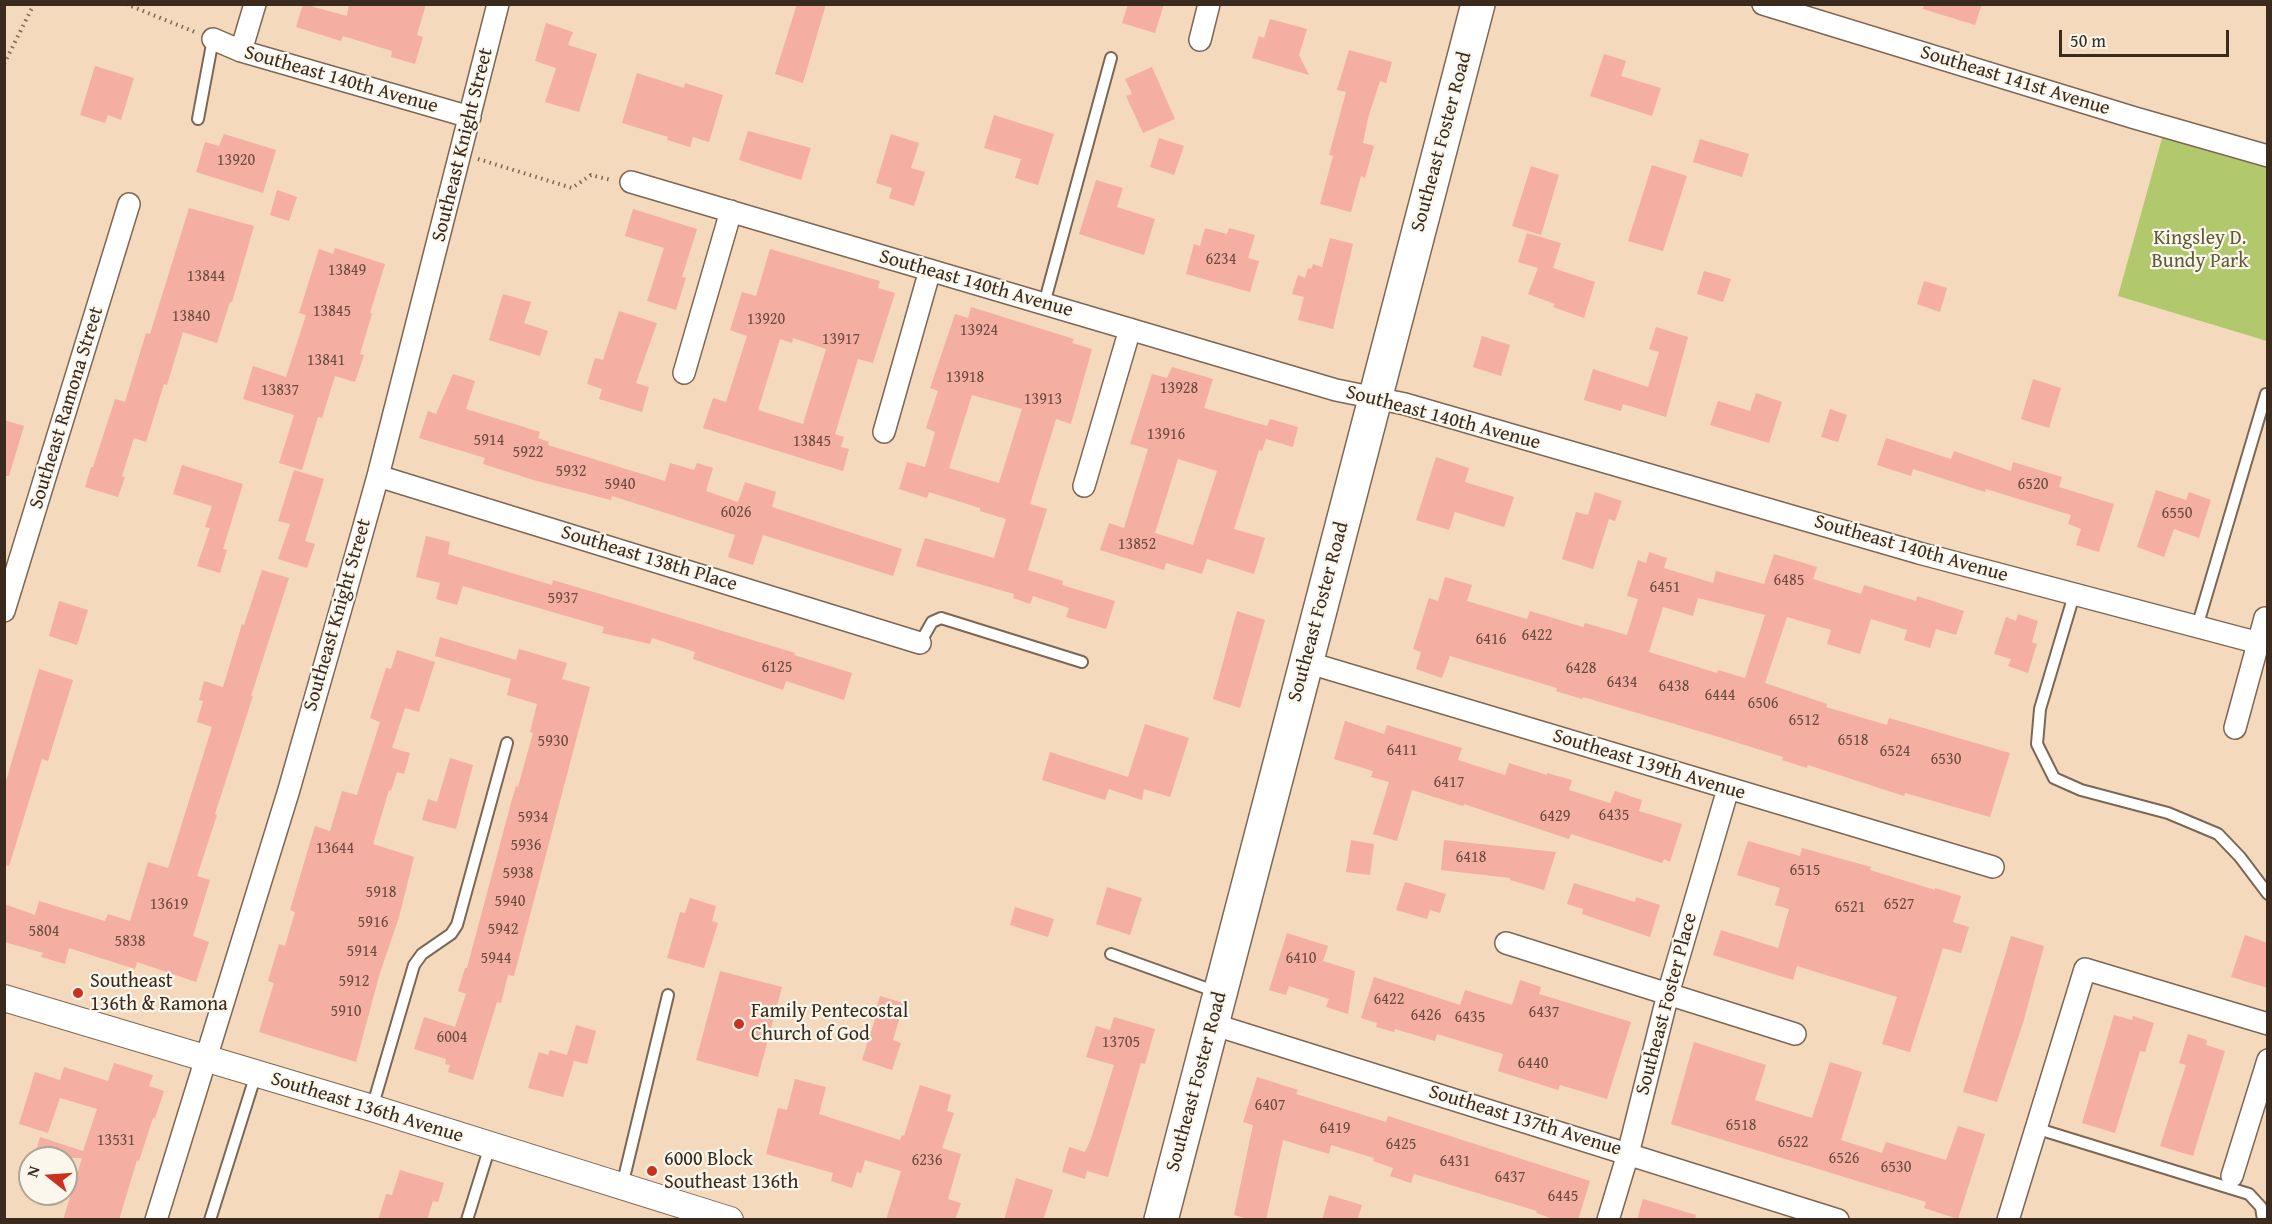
<!DOCTYPE html>
<style>
body{margin:0}
#map{position:relative;width:2272px;height:1224px;overflow:hidden;background:#f4d9bc;font-family:"Gentium Book Plus",serif}
canvas{display:block}
.frame{position:absolute;inset:0;border:6px solid #3b2a1e;pointer-events:none}
.north{position:absolute;left:18px;top:1146px;width:60px;height:60px;box-sizing:border-box;background:#fbf7ec;border:2px solid #aea59a;border-radius:50%;rotate:287deg;font-size:16px;font-weight:700;line-height:24px;text-align:center;color:#3b2a1e}
.north::after{content:'';display:block;margin:auto;width:21px;height:27px;background:#c8321e;clip-path:polygon(50% 0,100% 100%,50% 72%,0 100%)}
.scale{position:absolute;left:2059px;top:30px;width:170px;height:27px;box-sizing:border-box;border:3px solid #3b2a1e;border-top:0;padding-left:8px;font-size:18px;line-height:21px;white-space:nowrap;color:#3b2a1e;-webkit-text-stroke:4px #fbf7ec;paint-order:stroke}
</style>
<div id="map">
<canvas width="2272" height="1224"></canvas>
<div class="frame"></div>
<div class="north">N</div>
<div class="scale">50 m</div>
</div>
<script>
const ctx = document.querySelector('canvas').getContext('2d');
ctx.lineJoin = 'round';
function paint(path, color) { ctx.fillStyle = color; ctx.fill(path, 'evenodd'); }
const shape = rows => new Path2D(rows.map(r => 'M' + r).join(''));
function strokePath(path, color, width, dash) { ctx.strokeStyle = color; ctx.lineWidth = width; ctx.lineCap = dash ? 'butt' : 'round'; ctx.setLineDash(dash || []); ctx.stroke(path); }
function label(font, color, halo, rows, align = 'center') {
  ctx.font = font + ' "Gentium Book Plus",serif'; ctx.lineWidth = 4.5; ctx.setLineDash([]); ctx.textBaseline = 'middle'; ctx.strokeStyle = halo; ctx.fillStyle = color; for (const [text, x, y, turn = 0] of rows) {
    ctx.save(); ctx.translate(x, y); ctx.rotate((+turn || 0) * Math.PI / 180); ctx.textAlign = isNaN(turn) ? turn : align; if (halo) ctx.strokeText(text, 0, 0); ctx.fillText(text, 0, 0); ctx.restore();
  }
}
paint(shape([
 [2166,124,2267,154,2267,341,2118,296]
]), '#b1c86d');
paint(shape([
 [303,4,347,16,349,4,426,4,417,35,423,37,415,64,391,57,392,51,343,36,341,41,296,27],
 [797,4,826,4,803,83,775,74],
 [1128,4,1164,4,1155,33,1122,23],
 [1924,4,1982,4,1975,25,1923,9],
 [1270,19,1307,29,1299,55,1309,75,1252,58,1259,36,1264,38],
 [546,23,573,32,568,45,597,54,579,112,545,102,556,68,535,61],
 [1349,50,1392,62,1386,83,1380,81,1368,118,1363,143,1374,146,1365,178,1361,176,1351,212,1320,204,1333,156,1329,155,1346,92,1337,90],
 [1604,54,1626,61,1621,76,1661,88,1652,116,1590,96],
 [95,66,134,78,121,120,108,115,105,123,80,115],
 [1152,67,1175,119,1143,133,1126,96,1132,94,1125,79],
 [637,73,684,88,685,83,723,95,709,142,693,137,690,147,667,140,668,137,622,123],
 [994,115,1054,134,1038,185,1015,178,1021,159,984,148],
 [748,131,811,148,801,180,739,160],
 [224,134,276,150,263,193,196,172,205,142,219,146],
 [891,134,919,143,911,168,925,172,914,206,889,198,892,188,876,183],
 [1159,138,1184,146,1174,175,1150,167],
 [1700,139,1749,154,1742,177,1693,162],
 [1652,165,1687,176,1663,251,1628,241],
 [1531,166,1559,175,1541,235,1512,226],
 [1096,180,1123,188,1117,207,1155,219,1144,255,1079,234],
 [277,190,297,197,289,221,270,215],
 [189,208,254,226,232,302,230,302,217,343,183,332,167,385,164,384,146,442,134,438,122,476,125,477,118,497,85,487,91,467,93,467,115,399,125,402,146,333,150,334],
 [633,209,697,229,682,277,686,278,676,310,647,301,664,248,625,236],
 [1205,228,1227,234,1229,228,1255,235,1248,258,1259,261,1250,292,1186,274,1194,244,1200,246],
 [1527,233,1561,243,1553,268,1595,282,1584,318,1553,307,1555,304,1528,294,1538,268,1518,262],
 [1330,238,1353,244,1333,329,1298,320,1304,297,1292,294,1298,275,1305,278,1308,268,1311,269,1313,264,1322,267],
 [335,248,385,264,370,313,372,314,360,354,364,355,355,382,335,376,322,418,318,417,302,470,279,463,294,415,243,399,253,366,286,377,306,315,299,313,319,249,333,254],
 [770,249,880,281,878,288,895,293,873,363,858,359,835,434,844,437,841,447,849,449,843,471,703,428,713,398,726,402,747,336,730,330,742,292,756,296],
 [793,338,826,349,803,424,758,410,780,339,792,343],
 [1704,271,1731,279,1723,302,1697,294],
 [1924,281,1947,288,1940,312,1917,304],
 [503,294,531,302,524,323,548,331,540,356,489,340],
 [971,307,1074,339,1072,343,1092,349,1071,424,1056,419,1030,504,1047,509,1028,570,1063,581,1062,585,1115,601,1106,629,1066,617,1069,608,1033,596,1030,604,1013,598,1014,594,916,566,925,538,994,558,1006,519,980,511,980,508,929,492,927,498,899,489,907,462,925,467,935,432,926,428,938,391,930,388,955,314,968,318],
 [972,395,1022,409,999,483,949,468],
 [619,311,657,323,636,383,649,387,642,412,599,399,602,389,587,384,595,358,603,360],
 [1656,327,1688,337,1666,417,1623,404,1621,411,1584,400,1593,369,1648,387,1659,352,1649,349],
 [1482,336,1510,345,1501,376,1473,367],
 [1172,367,1213,379,1204,408,1267,426,1270,419,1298,427,1293,447,1266,439,1262,451,1259,450,1234,529,1265,538,1254,574,1207,559,1202,574,1166,563,1164,570,1100,550,1109,523,1124,528,1148,449,1130,444,1152,374,1167,378],
 [1178,459,1217,471,1193,545,1155,533],
 [453,374,475,381,466,409,540,432,538,438,549,442,548,445,665,481,670,463,694,470,697,463,713,468,706,491,738,502,745,482,776,492,772,507,902,549,893,576,763,535,753,565,728,557,735,535,612,496,611,500,537,481,483,464,485,458,419,438,428,411,436,414],
 [2033,379,2061,388,2049,428,2021,419],
 [1756,393,1782,402,1769,443,1710,425,1718,401,1750,411],
 [1830,409,1847,415,1838,442,1821,437],
 [4,420,24,426,9,476,4,476],
 [1886,438,1951,459,1954,451,2011,471,2013,462,2062,477,2059,487,2114,504,2099,552,2076,545,2081,529,2068,524,2071,515,1986,489,1985,492,1913,469,1911,476,1877,465],
 [1436,457,1469,468,1465,482,1514,497,1504,527,1455,512,1449,530,1416,520],
 [182,465,243,484,223,549,227,550,220,573,197,566,210,528,205,527,212,506,173,494],
 [294,470,324,479,305,541,315,544,307,568,278,559,290,524,278,521],
 [2156,490,2186,500,2189,492,2211,500,2199,538,2174,529,2164,557,2137,547],
 [1595,492,1622,501,1615,521,1609,519,1593,569,1562,559,1576,512,1588,515],
 [426,536,450,542,448,554,552,585,553,580,644,607,795,653,794,655,852,673,844,700,786,681,783,690,693,659,695,652,652,638,650,644,602,633,604,627,463,586,457,605,436,599,440,583,416,577],
 [1649,552,1667,558,1664,568,1713,583,1716,571,1764,584,1774,554,1817,567,1813,579,1861,594,1864,585,1916,601,1917,596,1964,611,1956,635,1936,629,1930,648,1904,640,1907,630,1871,619,1860,654,1827,644,1831,630,1787,617,1765,683,1827,704,1826,707,1887,725,1889,718,2010,753,1990,817,1905,793,1904,796,1808,765,1807,768,1782,760,1783,757,1719,737,1583,697,1582,699,1556,691,1557,688,1450,656,1442,678,1416,669,1421,652,1413,649,1429,598,1438,601,1445,577,1472,585,1467,601,1527,619,1530,611,1583,627,1585,623,1627,635,1638,599,1627,596,1638,560,1646,563],
 [1698,598,1765,615,1745,678,1718,670,1717,673,1649,652,1663,607,1693,616],
 [262,570,289,578,251,696,253,696,215,814,217,815,197,876,210,880,193,936,209,942,196,982,137,962,135,969,69,948,65,964,41,957,43,953,4,942,4,904,35,915,39,901,105,921,108,914,130,921,148,862,168,868,212,727,197,722,203,701,199,700,204,681,223,687,242,624,244,625],
 [59,601,88,610,77,645,49,636],
 [1237,611,1265,620,1240,708,1213,699],
 [2018,614,2038,621,2032,642,2037,644,2028,673,2008,666,2011,659,1994,654,2006,617,2016,621],
 [440,637,516,660,519,649,567,663,562,679,590,687,514,976,508,975,501,1003,497,1002,473,1080,448,1072,450,1065,445,1064,446,1059,414,1049,424,1017,455,1027,466,994,458,991,465,968,467,968,511,803,516,786,518,787,533,733,530,732,537,704,507,695,511,679,435,656],
 [397,650,435,662,419,712,405,708,392,748,410,753,404,774,397,772,391,791,389,790,373,844,414,857,399,917,379,976,356,1062,259,1032,274,983,268,981,279,944,285,946,295,912,290,910,315,826,330,831,342,791,357,795,380,722,370,718,386,668,391,669],
 [39,669,73,680,48,761,42,759,9,866,4,865,4,788],
 [1345,721,1384,734,1387,725,1462,748,1458,760,1505,775,1509,763,1547,775,1547,773,1572,780,1569,790,1610,803,1615,791,1642,800,1639,811,1682,824,1670,862,1664,859,1662,863,1571,834,1569,839,1464,804,1463,806,1412,790,1397,841,1373,834,1389,782,1371,777,1373,771,1334,759],
 [1145,724,1189,738,1170,797,1144,789,1142,800,1109,789,1105,800,1042,780,1050,752,1128,777],
 [450,758,473,765,456,829,422,820,428,799,437,802],
 [1351,840,1374,844,1370,875,1346,872],
 [1444,840,1471,843,1556,852,1544,890,1510,880,1510,878,1441,870],
 [1748,841,1800,856,1802,848,1871,867,1870,870,1935,890,1935,888,1961,896,1953,922,1969,927,1961,953,1943,948,1910,1052,1882,1044,1897,997,1797,966,1793,980,1713,955,1721,930,1778,948,1789,909,1775,905,1780,888,1737,875],
 [1405,882,1446,894,1440,913,1430,910,1427,919,1396,910],
 [1574,883,1635,902,1636,897,1660,905,1650,937,1582,914,1583,909,1567,904],
 [1107,887,1142,898,1130,935,1096,924],
 [690,898,716,906,712,921,718,923,704,968,667,958,680,912,685,913],
 [1015,907,1054,919,1048,937,1010,925],
 [1287,933,1328,946,1323,961,1355,971,1348,1014,1326,1007,1329,999,1289,986,1286,995,1269,990],
 [2245,935,2268,943,2268,988,2231,977],
 [2011,936,2044,946,2023,1023,1997,1102,1963,1092],
 [720,971,782,987,758,1077,696,1060],
 [1374,977,1460,1005,1465,990,1512,1005,1520,980,1541,987,1539,994,1631,1022,1607,1099,1560,1085,1558,1090,1498,1071,1503,1054,1437,1034,1435,1041,1395,1029,1394,1032,1376,1027,1377,1023,1361,1018],
 [880,996,904,1003,893,1040,901,1043,892,1070,862,1060,875,1019,873,1018],
 [2114,1015,2132,1020,2133,1016,2154,1023,2145,1052,2140,1051,2115,1133,2082,1123],
 [1114,1017,1155,1029,1145,1064,1141,1063,1108,1177,1087,1171,1085,1179,1062,1172,1069,1147,1085,1152,1091,1139,1114,1065,1086,1057,1096,1026,1110,1030],
 [576,1025,596,1031,587,1064,574,1061,563,1097,528,1088,539,1052,548,1055,550,1050,567,1055],
 [2188,1034,2207,1040,2206,1045,2225,1051,2193,1156,2160,1146,2186,1065,2179,1063],
 [1694,1042,1766,1065,1755,1100,1812,1118,1830,1062,1862,1072,1841,1140,1882,1153,1886,1142,1946,1160,1958,1126,1985,1134,1958,1219,1924,1208,1926,1202,1671,1124],
 [114,1063,153,1075,149,1086,164,1091,155,1118,153,1118,139,1161,137,1160,119,1220,63,1220,82,1158,34,1158,40,1137,83,1151,97,1109,60,1098,48,1133,19,1124,35,1072,60,1080,64,1067,108,1081],
 [1257,1077,1298,1090,1296,1094,1386,1122,1388,1116,1590,1181,1578,1220,1556,1220,1536,1213,1537,1211,1414,1174,1411,1183,1390,1176,1393,1168,1373,1161,1374,1158,1331,1145,1329,1154,1283,1140,1266,1220,1252,1220,1234,1215,1253,1125,1243,1122],
 [795,1079,826,1087,819,1114,900,1140,902,1135,904,1136,920,1085,951,1095,947,1111,954,1113,942,1148,961,1154,948,1199,961,1203,955,1220,886,1220,901,1171,865,1160,861,1173,857,1172,852,1188,831,1181,833,1173,766,1154,778,1108,787,1110],
 [400,1170,444,1183,438,1202,433,1201,427,1220,378,1220,386,1194,392,1195],
 [1016,1178,1053,1190,1043,1220,1004,1220],
 [1329,1195,1362,1205,1357,1220,1322,1220],
 [1643,1199,1696,1215,1695,1220,1637,1220]
]), '#f4aea2');
const service = shape([
 [198,119,213,39],
 [1044,304,1111,58],
 [2074,595,2040,709,2037,744,2054,778,2081,790,2168,813,2218,834,2240,857,2268,894],
 [2197,627,2266,394],
 [920,643,932,622,941,618,1082,662],
 [1111,954,1217,992],
 [372,1108,414,965,422,954,451,934,457,925,507,743],
 [2035,1128,2249,1194,2261,1207,2263,1220],
 [622,1186,668,995],
 [210,1220,256,1074],
 [467,1220,490,1146]
]);
const minor = shape([
 [1763,4,2135,118,2268,156],
 [213,39,241,51,470,117],
 [1200,40,1209,4],
 [241,51,255,4],
 [631,182,1336,390,1405,404,1919,553,2259,643],
 [684,373,731,211],
 [884,432,930,270],
 [378,476,920,643],
 [1084,486,1130,329],
 [4,611,129,204],
 [1306,662,1993,867],
 [2235,728,2265,618],
 [1506,943,1795,1034],
 [1212,1024,1838,1220],
 [2232,1176,2268,1060],
 [156,1220,288,793,345,594,378,476,498,4],
 [1608,1220,1628,1154,1668,994,1728,789],
 [2008,1220,2085,969,2268,1024]
]);
const tertiary = shape([
 [4,998,372,1108,730,1220]
]);
const primary = shape([
 [1161,1220,1478,4]
]);
strokePath(service, '#7c6755', 14);
strokePath(minor, '#7c6755', 24);
strokePath(tertiary, '#7c6755', 28);
strokePath(primary, '#7c6755', 36);
strokePath(shape([
 [126,4,195,32],
 [4,64,34,4],
 [478,159,572,188,591,175,611,180]
]), '#7c6755', 4, [1.5, 4.5]);
strokePath(service, '#fff', 10);
strokePath(minor, '#fff', 21);
strokePath(tertiary, '#fff', 26);
strokePath(primary, '#fff', 33);
for (const [x, y, r, color] of [
 [78,993,6,"#c8321e"],
 [739,1024,6,"#c8321e"],
 [652,1171,6,"#c8321e"]
]) { const dot = new Path2D(); dot.arc(x, y, r, 0, 2 * Math.PI); ctx.fillStyle = color; ctx.fill(dot); strokePath(dot, '#fbf7ec', 2); }
label('16px', '#694b3f', null, [
 ["13920",236,161],
 ["6234",1221,260],
 ["13849",347,271],
 ["13844",206,277],
 ["13845",332,312],
 ["13840",191,317],
 ["13920",766,320],
 ["13924",979,331],
 ["13917",841,340],
 ["13841",326,361],
 ["13918",965,378],
 ["13928",1179,389],
 ["13837",280,391],
 ["13913",1043,400],
 ["13916",1166,435],
 ["5914",489,441],
 ["13845",812,442],
 ["5922",528,453],
 ["5932",571,472],
 ["5940",620,485],
 ["6520",2033,485],
 ["6026",736,513],
 ["6550",2177,514],
 ["13852",1137,545],
 ["6485",1789,581],
 ["6451",1665,588],
 ["5937",563,599],
 ["6422",1537,636],
 ["6416",1491,640],
 ["6125",777,668],
 ["6428",1581,669],
 ["6434",1622,683],
 ["6438",1674,687],
 ["6444",1720,696],
 ["6506",1763,704],
 ["6512",1804,721],
 ["6518",1853,741],
 ["5930",553,742],
 ["6411",1402,751],
 ["6524",1895,752],
 ["6530",1946,760],
 ["6417",1449,783],
 ["6435",1614,816],
 ["6429",1555,817],
 ["5934",533,818],
 ["5936",526,846],
 ["13644",335,849],
 ["6418",1471,858],
 ["6515",1805,871],
 ["5938",518,874],
 ["5918",381,893],
 ["5940",510,902],
 ["13619",169,905],
 ["6527",1899,905],
 ["6521",1850,908],
 ["5916",373,923],
 ["5942",503,930],
 ["5804",44,932],
 ["5838",130,942],
 ["5914",362,952],
 ["5944",496,959],
 ["6410",1301,959],
 ["5912",354,982],
 ["6422",1389,1000],
 ["5910",346,1012],
 ["6437",1544,1013],
 ["6426",1426,1016],
 ["6435",1470,1018],
 ["6004",452,1038],
 ["13705",1121,1043],
 ["6440",1533,1064],
 ["6407",1270,1106],
 ["6518",1741,1126],
 ["6419",1335,1129],
 ["13531",116,1141],
 ["6522",1793,1143],
 ["6425",1401,1145],
 ["6526",1844,1159],
 ["6236",927,1161],
 ["6431",1455,1162],
 ["6530",1896,1168],
 ["6437",1510,1178],
 ["6445",1563,1197]
]);
label('20px', '#3b2a1e', '#fbf7ec', [
 ["Southeast 140th Avenue",341,80,16],
 ["Southeast 141st Avenue",2015,81,17],
 ["Southeast Foster Road",1442,142,-75],
 ["Southeast Knight Street",463,145,-76],
 ["Southeast 140th Avenue",976,284,16],
 ["Southeast Ramona Street",67,408,-73],
 ["Southeast 140th Avenue",1443,418,15],
 ["Southeast 140th Avenue",1911,549,16],
 ["Southeast 138th Place",649,559,17],
 ["Southeast Foster Road",1319,612,-75],
 ["Southeast Knight Street",338,615,-74],
 ["Southeast 139th Avenue",1649,765,17],
 ["Southeast Foster Place",1667,1004,-75],
 ["Southeast Foster Road",1197,1082,-75],
 ["Southeast 136th Avenue",367,1108,17],
 ["Southeast 137th Avenue",1525,1121,17]
]);
label('20px', '#5e5936', '#fbf7ec', [
 ["Kingsley D.",2200,239],
 ["Bundy Park",2200,262]
]);
label('20px', '#3b2a1e', '#fbf7ec', [
 ["Southeast",90,982],
 ["136th & Ramona",90,1005],
 ["Family Pentecostal",751,1012],
 ["Church of God",751,1035],
 ["6000 Block",664,1160],
 ["Southeast 136th",664,1183]
], 'left');
</script>
